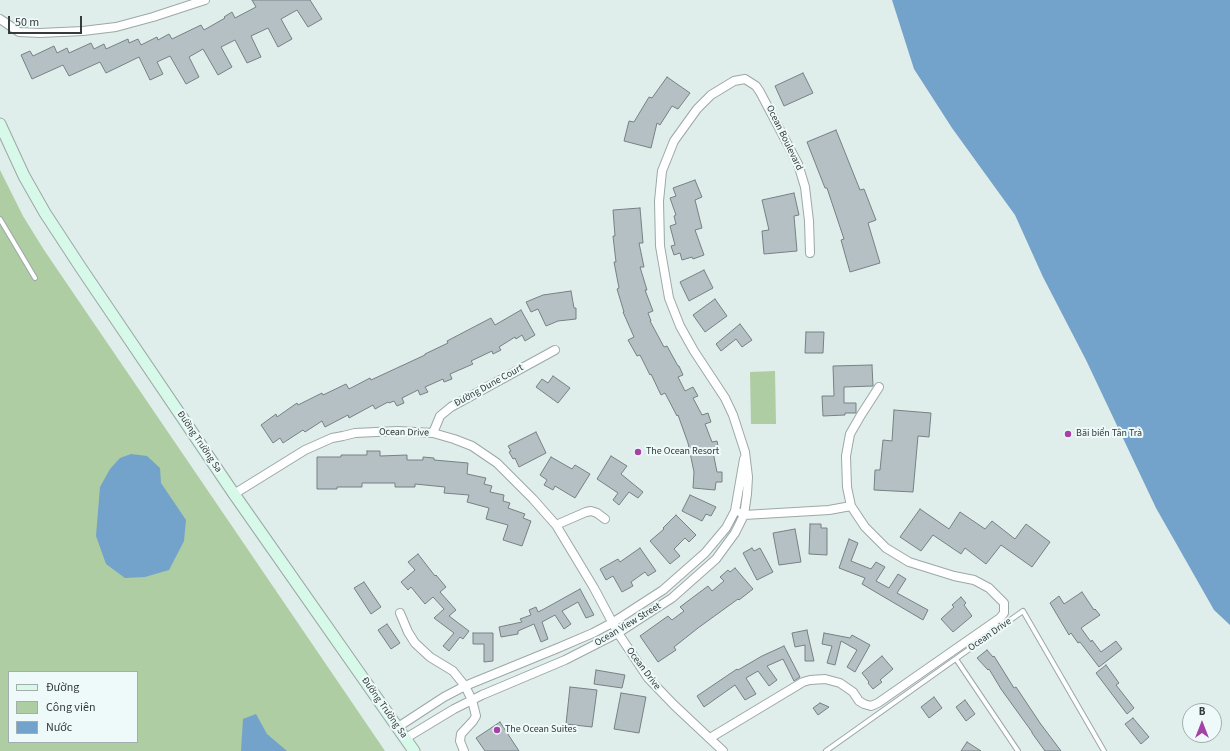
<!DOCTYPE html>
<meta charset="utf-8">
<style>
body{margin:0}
#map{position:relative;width:1230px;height:751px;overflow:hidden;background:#dfedeb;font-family:"Source Sans 3",sans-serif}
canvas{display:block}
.legend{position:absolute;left:8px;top:671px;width:130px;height:72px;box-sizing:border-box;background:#edfaf9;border:1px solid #a3adad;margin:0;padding:5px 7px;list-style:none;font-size:12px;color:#353a3a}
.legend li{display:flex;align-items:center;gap:8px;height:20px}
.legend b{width:20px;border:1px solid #a3adad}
.north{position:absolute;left:1182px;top:703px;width:40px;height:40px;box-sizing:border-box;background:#edfaf9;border:1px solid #a3adad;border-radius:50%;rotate:0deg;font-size:11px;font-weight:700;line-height:16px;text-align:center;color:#353a3a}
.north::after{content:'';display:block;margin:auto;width:14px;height:18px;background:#a641a7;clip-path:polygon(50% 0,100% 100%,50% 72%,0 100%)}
.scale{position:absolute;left:8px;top:16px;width:74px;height:18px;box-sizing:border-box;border:2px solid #353a3a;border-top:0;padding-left:5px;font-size:12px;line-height:14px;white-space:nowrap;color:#353a3a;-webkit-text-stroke:3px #edfaf9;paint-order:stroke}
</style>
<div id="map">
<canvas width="1230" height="751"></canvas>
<ul class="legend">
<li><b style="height:5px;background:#d6f9ea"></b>Đường</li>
<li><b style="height:11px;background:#aecda2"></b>Công viên</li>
<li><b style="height:11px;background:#73a2cb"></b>Nước</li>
</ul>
<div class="north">B</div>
<div class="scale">50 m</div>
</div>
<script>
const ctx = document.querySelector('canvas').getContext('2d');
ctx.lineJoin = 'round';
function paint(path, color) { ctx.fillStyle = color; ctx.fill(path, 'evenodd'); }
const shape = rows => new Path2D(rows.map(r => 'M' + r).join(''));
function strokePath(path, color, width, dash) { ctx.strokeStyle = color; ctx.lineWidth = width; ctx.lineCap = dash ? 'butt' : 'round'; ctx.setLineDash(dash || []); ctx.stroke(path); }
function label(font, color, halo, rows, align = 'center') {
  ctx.font = font + ' "Source Sans 3",sans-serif'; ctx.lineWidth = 4; ctx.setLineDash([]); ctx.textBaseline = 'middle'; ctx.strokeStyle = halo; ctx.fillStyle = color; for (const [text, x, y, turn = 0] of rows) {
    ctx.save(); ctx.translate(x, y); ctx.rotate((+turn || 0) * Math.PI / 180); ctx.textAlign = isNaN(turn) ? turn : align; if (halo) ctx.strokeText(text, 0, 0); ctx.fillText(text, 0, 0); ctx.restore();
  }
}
paint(shape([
 [0,170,23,216,44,250,385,751,0,751],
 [9,672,137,672,137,742,9,742],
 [775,371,776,424,751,424,750,372]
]), '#aecda2');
paint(shape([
 [892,0,1230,0,1230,625,1214,610,1156,508,1086,360,1043,277,1015,215,952,128,914,69],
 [131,454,147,456,160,468,161,483,186,520,184,541,169,570,145,577,125,578,106,564,96,536,100,487,110,469,120,458],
 [256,714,267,734,287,751,241,751,243,719]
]), '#73a2cb');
const building = shape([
 [252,0,310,0,322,19,308,27,297,10,281,19,292,39,278,47,268,28,251,36,261,57,247,63,235,40,221,47,232,67,218,75,203,49,189,57,199,77,186,84,170,56,157,62,163,74,150,80,139,57,106,73,100,62,69,76,63,65,32,79,21,55,30,51,33,56,54,46,57,53,67,48,69,53,91,43,94,49,104,44,106,49,128,39,129,43,138,39,141,45,157,37,158,40,169,34,172,39,201,25,204,30,225,18,224,17,232,12,235,18,256,7,252,0],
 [803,73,813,93,784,106,775,86,803,73],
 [667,77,690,93,678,109,672,106,660,125,657,123,651,148,624,141,629,121,634,122,649,97,652,98,667,77],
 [836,130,860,190,864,189,876,220,868,223,880,263,850,272,841,240,844,239,827,188,825,188,807,142,836,130],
 [695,180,702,197,695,200,702,228,695,230,704,255,693,259,692,257,682,260,680,253,674,255,671,246,675,245,670,226,676,224,674,216,676,215,670,198,676,196,673,188,695,180],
 [794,193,799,215,794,216,797,251,764,254,762,231,769,230,762,200,794,193],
 [640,208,643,243,639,243,644,267,640,267,647,290,645,290,653,311,648,313,651,321,650,321,664,347,667,346,678,366,679,366,683,375,678,377,685,391,693,387,698,396,693,398,702,415,708,413,711,422,705,424,712,442,717,441,719,451,713,452,717,472,722,472,722,482,716,482,715,490,693,488,694,472,688,443,678,415,677,416,665,393,661,395,651,374,650,375,640,355,637,356,628,340,634,337,623,312,624,312,617,289,619,288,614,262,616,262,613,236,615,236,613,210,640,208],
 [704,270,713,288,689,301,680,282,704,270],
 [571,291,574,308,576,308,576,319,558,321,546,326,538,309,531,312,526,302,543,295,571,291],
 [715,299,727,316,705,332,693,315,715,299],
 [521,310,535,335,525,341,522,335,516,339,515,337,499,347,501,350,493,354,492,351,471,361,473,364,450,374,452,379,444,382,443,379,425,387,428,392,420,395,418,390,402,398,404,403,397,406,394,401,389,403,388,402,375,409,373,405,349,418,348,415,325,427,322,421,305,432,303,430,283,443,280,438,273,443,261,425,276,414,277,417,297,403,298,405,322,393,323,395,346,384,349,389,370,378,371,380,425,355,425,354,448,343,447,341,491,318,495,325,521,310],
 [740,324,752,340,742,347,736,339,721,351,716,344,740,324],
 [806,332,824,332,823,353,805,353,806,332],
 [872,365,873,386,844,387,844,403,856,403,856,413,845,413,845,415,823,416,822,396,834,396,833,366,872,365],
 [553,376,570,388,558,403,536,387,542,379,548,383,553,376],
 [894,410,931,413,929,437,918,436,913,492,874,490,875,470,880,470,883,440,892,441,894,410],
 [536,432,546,453,519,467,515,458,513,459,509,452,511,451,508,446,536,432],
 [367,451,380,451,380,456,407,455,407,460,423,460,423,457,434,458,434,460,468,463,467,474,486,478,484,484,492,486,490,492,504,495,503,501,510,503,508,508,525,514,523,518,531,521,522,546,503,540,508,525,486,519,489,508,467,502,469,495,444,493,445,487,415,484,415,487,395,487,395,483,362,483,362,487,337,487,337,489,317,489,317,457,341,457,341,455,367,455,367,451],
 [611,456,627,466,621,474,643,492,638,498,629,492,619,505,613,500,618,493,597,479,611,456],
 [551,457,572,469,575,465,590,474,575,498,555,486,553,490,544,485,547,480,540,475,551,457],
 [690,495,716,507,711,516,706,514,702,521,682,511,690,495],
 [920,509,949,529,960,512,985,529,992,521,1015,539,1026,524,1050,542,1032,567,1001,545,986,564,965,548,961,554,933,535,921,551,900,537,920,509],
 [676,515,696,535,689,542,685,538,674,549,680,556,670,564,650,541,664,529,663,528,676,515],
 [810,524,821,524,821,528,827,528,827,555,809,554,810,524],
 [795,529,801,562,779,565,773,533,795,529],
 [849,539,858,543,851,561,871,569,876,562,885,567,876,581,889,588,898,574,906,579,897,593,928,610,923,620,862,584,865,578,839,568,849,539],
 [640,548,656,571,648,576,645,572,631,582,633,586,622,592,613,576,606,580,600,569,618,559,620,562,640,548],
 [752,548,754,551,760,548,773,572,757,580,743,553,752,548],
 [418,554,435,576,436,575,446,587,440,592,456,610,449,616,469,631,463,639,460,637,449,651,443,646,454,633,434,618,444,609,433,597,425,604,411,587,408,590,401,582,415,570,408,562,418,554],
 [735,568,753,589,739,600,738,599,698,628,674,647,676,650,658,662,640,636,668,616,672,620,684,611,680,607,708,586,712,591,724,581,720,577,728,570,730,572,735,568],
 [364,582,381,607,371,614,354,588,364,582],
 [580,589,594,615,586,618,578,602,562,611,571,624,564,629,555,615,542,622,548,639,541,642,534,624,518,631,518,634,501,637,499,627,522,622,520,619,531,615,529,610,536,607,538,612,544,609,580,589],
 [1082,592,1094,610,1095,609,1100,615,1081,628,1091,642,1092,640,1101,652,1116,641,1122,649,1099,667,1080,642,1078,643,1071,633,1069,635,1050,603,1059,596,1064,604,1082,592],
 [961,597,966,603,964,605,972,616,953,632,941,619,954,607,952,605,961,597],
 [387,624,400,643,391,649,378,630,387,624],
 [807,630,808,635,814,661,805,661,805,645,795,647,792,633,807,630],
 [473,633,493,633,493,661,484,662,484,644,473,644,473,633],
 [824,633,850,638,852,635,870,645,855,672,847,667,857,650,841,641,835,665,827,663,832,646,822,644,824,633],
 [784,646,800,677,794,681,783,659,767,666,777,680,769,686,758,671,746,678,756,694,745,700,735,685,704,707,697,696,737,669,738,670,762,656,784,646],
 [987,650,993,657,994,656,1014,688,1016,687,1040,723,1061,751,1045,751,1032,733,1032,732,1001,689,989,669,988,670,977,658,987,650],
 [882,656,893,669,880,680,882,682,873,689,868,683,869,682,862,673,882,656],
 [1106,665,1119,683,1116,685,1134,708,1127,714,1096,673,1106,665],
 [596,670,625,675,622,688,594,684,596,670],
 [570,687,597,690,592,727,566,724,570,687],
 [621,693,646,697,639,733,614,729,621,693],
 [934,697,942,708,929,718,921,707,934,697],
 [965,700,975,714,966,721,956,707,965,700],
 [820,703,829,707,818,715,813,708,820,703],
 [1133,718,1149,737,1141,744,1125,724,1133,718],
 [500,722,519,751,485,751,476,738,500,722],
 [967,742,981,751,961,751,967,742]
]);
paint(building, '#b5c0c4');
strokePath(building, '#768184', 1);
const lane = shape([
 [0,219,35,278],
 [956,659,1018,751],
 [826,751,1023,611,1104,751]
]);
const street = shape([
 [0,19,19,32,40,33,83,31,116,27,153,17,205,0],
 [433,433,440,416,451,407,555,350],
 [234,494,305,450,332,438,343,436,355,433,376,432,398,431,433,433,454,439,472,446,497,463,533,499,556,525,594,588,618,633,648,678,674,705,723,751],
 [741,513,744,515,829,510,851,506],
 [556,525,586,512,591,511,597,513,605,519],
 [400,613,408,632,415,643,430,657,453,671,465,686,472,700,476,716,473,721,461,734,460,741,464,751],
 [398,727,444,697,465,686,558,648,593,633,612,623,663,590,705,553,726,528,735,511,744,459],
 [406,738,454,709,482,695,565,660,618,633,672,598,716,559,735,533,744,515,747,494,748,477,745,452,733,415,725,398,694,351,680,326,669,298,660,246,659,201,662,171,674,141,697,109,711,95,734,81,745,79,756,86,760,92,798,164,805,187,809,221,810,253],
 [710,738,803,682,810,680,825,679,840,683,853,692,859,701,864,704,871,706,878,703,1000,618,1004,613,1004,603,989,588,974,580,954,576,909,562,886,548,865,527,851,506,847,487,846,456,850,434,861,415,879,387]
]);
const secondary = shape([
 [0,124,24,176,45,213,81,268,234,494,414,751]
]);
strokePath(lane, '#9ca8a7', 6);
strokePath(street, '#9ca8a7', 10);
strokePath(secondary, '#9ca8a7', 13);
strokePath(lane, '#fff', 4);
strokePath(street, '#fff', 8);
strokePath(secondary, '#d6f9ea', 11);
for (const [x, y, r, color] of [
 [1068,434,4,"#a641a7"],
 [638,452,4,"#a641a7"],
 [497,730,4,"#a641a7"]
]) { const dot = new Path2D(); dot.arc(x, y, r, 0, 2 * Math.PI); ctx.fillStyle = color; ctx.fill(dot); strokePath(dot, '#edfaf9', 1.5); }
label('10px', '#353a3a', '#edfaf9', [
 ["Ocean Boulevard",784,138,64],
 ["Đường Dune Court",489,386,-29],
 ["Ocean Drive",404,433,1],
 ["Đường Trường Sa",199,442,56],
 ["Ocean View Street",628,625,-31],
 ["Ocean Drive",990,635,-35],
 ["Ocean Drive",643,669,53],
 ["Đường Trường Sa",384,708,55]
]);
label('10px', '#353a3a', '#edfaf9', [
 ["Bãi biển Tân Trà",1076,434],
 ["The Ocean Resort",646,452],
 ["The Ocean Suites",505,730]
], 'left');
</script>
